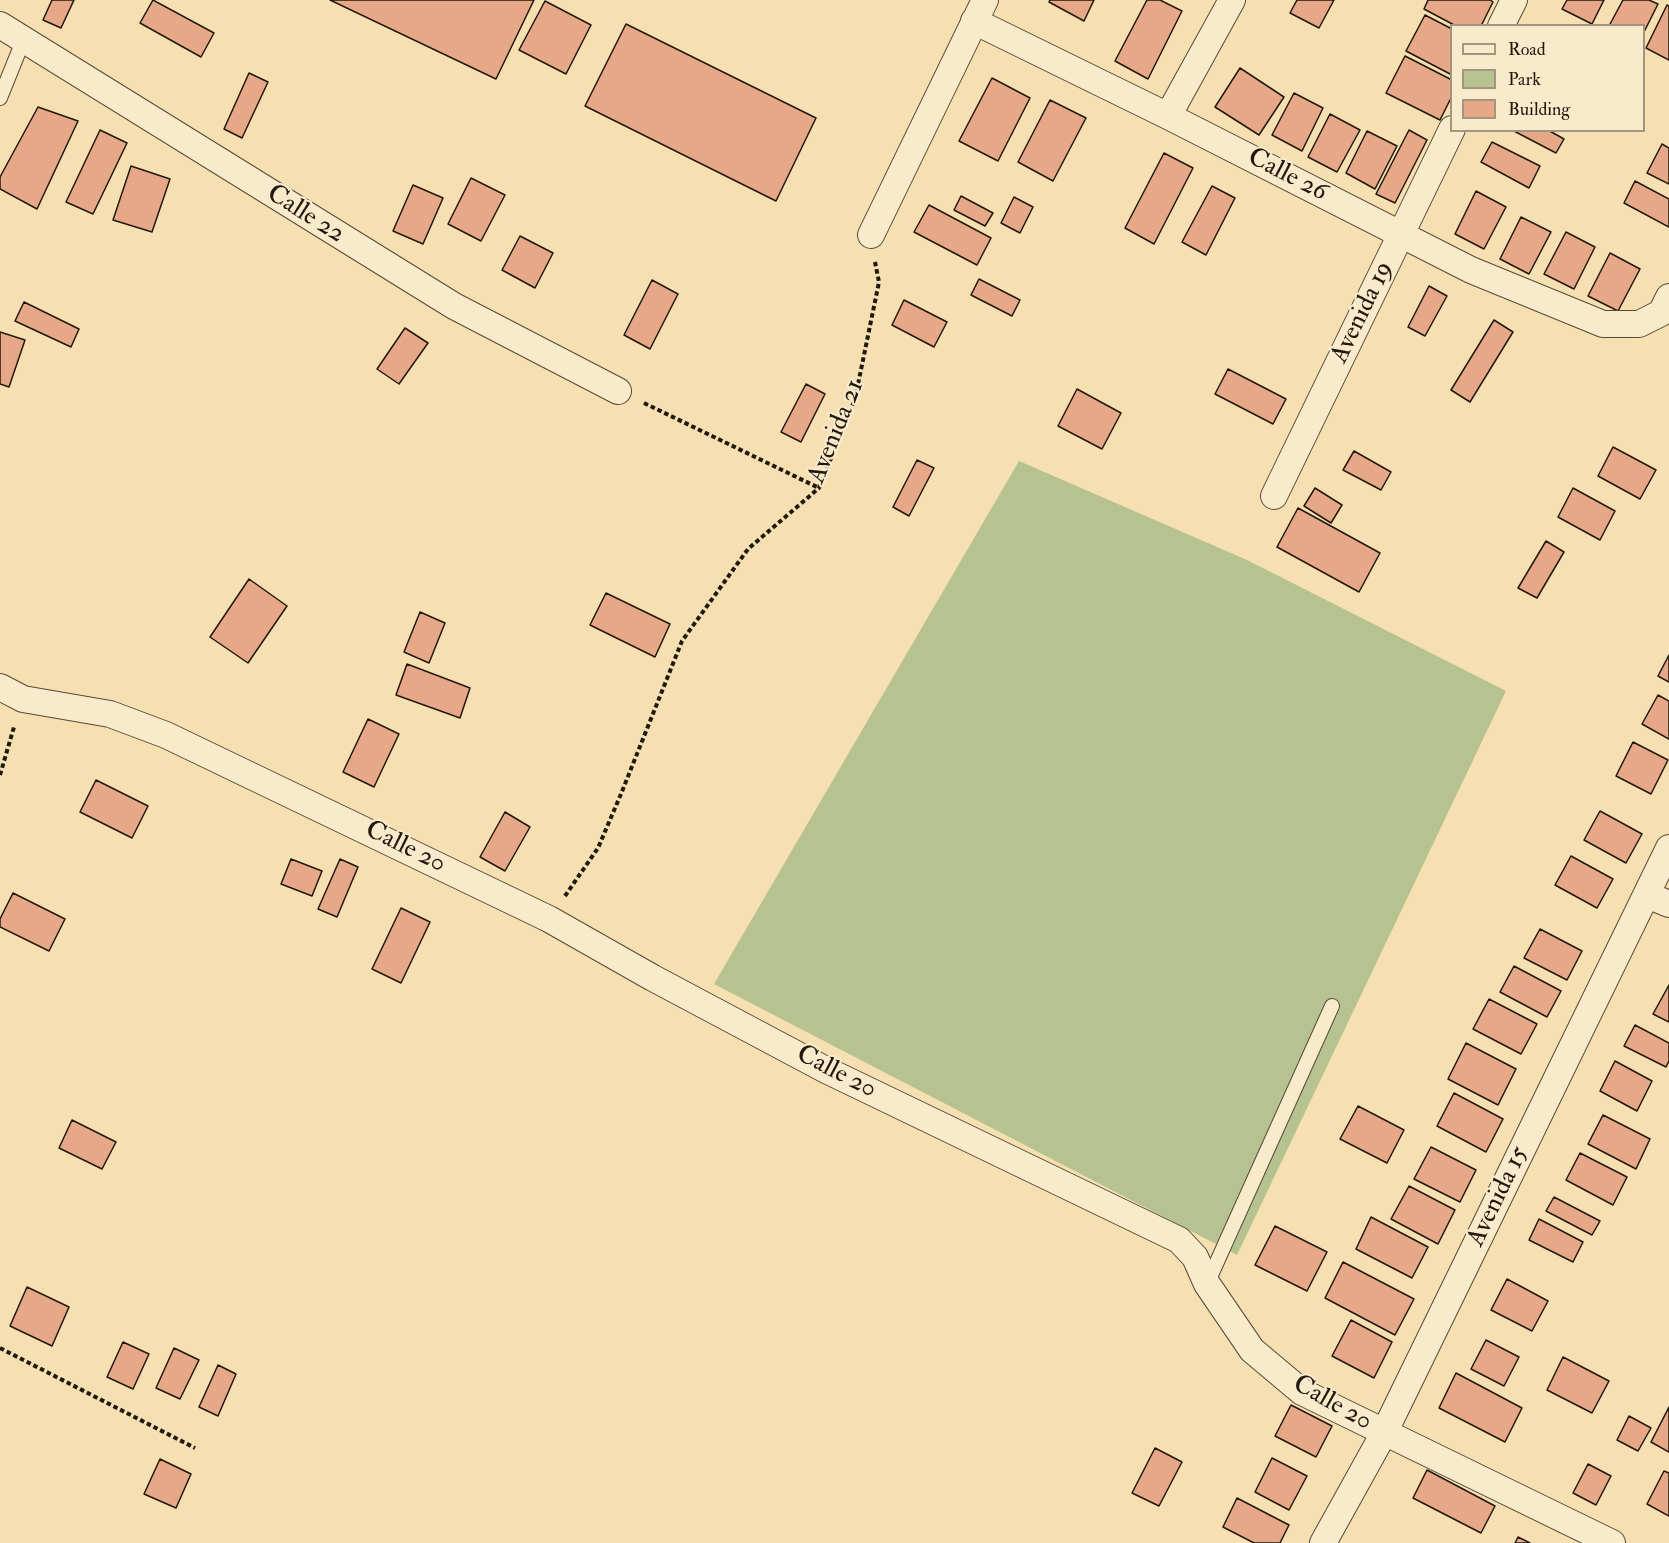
<!DOCTYPE html>
<style>
body{margin:0}
#map{position:relative;width:1669px;height:1543px;overflow:hidden;background:#f6dfb1;font-family:"IM FELL Double Pica",serif}
canvas{display:block}
.legend{position:absolute;left:1450px;top:24px;width:195px;height:108px;box-sizing:border-box;background:#f9eacc;border:2px solid #a39680;margin:0;padding:8px 10px;list-style:none;font-size:18px;color:#21180e}
.legend li{display:flex;align-items:center;gap:12px;height:30px}
.legend b{width:30px;border:2px solid #a39680}
</style>
<div id="map">
<canvas width="1669" height="1543"></canvas>
<ul class="legend">
<li><b style="height:8px;background:#f9eacc"></b>Road</li>
<li><b style="height:16px;background:#b6c391"></b>Park</li>
<li><b style="height:16px;background:#e7a887"></b>Building</li>
</ul>
</div>
<script>
const ctx = document.querySelector('canvas').getContext('2d');
ctx.lineJoin = 'round';
function paint(path, color) { ctx.fillStyle = color; ctx.fill(path, 'evenodd'); }
const shape = rows => new Path2D(rows.map(r => 'M' + r).join(''));
function strokePath(path, color, width, dash) { ctx.strokeStyle = color; ctx.lineWidth = width; ctx.lineCap = dash ? 'butt' : 'round'; ctx.setLineDash(dash || []); ctx.stroke(path); }
function label(font, color, halo, rows, align = 'center') {
  ctx.font = font + ' "IM FELL Double Pica",serif'; ctx.lineWidth = 4.5; ctx.setLineDash([]); ctx.textBaseline = 'middle'; ctx.strokeStyle = halo; ctx.fillStyle = color; for (const [text, x, y, turn = 0] of rows) {
    ctx.save(); ctx.translate(x, y); ctx.rotate((+turn || 0) * Math.PI / 180); ctx.textAlign = isNaN(turn) ? turn : align; if (halo) ctx.strokeText(text, 0, 0); ctx.fillText(text, 0, 0); ctx.restore();
  }
}
paint(shape([
 [1019,461,1247,560,1506,691,1237,1255,714,984]
]), '#b6c391');
const building = shape([
 [52,0,74,0,61,28,43,20,52,0],
 [153,0,214,33,201,57,140,23,153,0],
 [330,0,534,0,496,79,330,0],
 [1050,0,1094,0,1084,21,1049,2,1050,0],
 [1147,0,1160,0,1182,11,1148,79,1115,61,1147,0],
 [1297,0,1334,0,1319,28,1290,13,1297,0],
 [1428,0,1490,0,1493,2,1481,26,1456,26,1424,9,1428,0],
 [1567,0,1604,0,1592,24,1562,9,1567,0],
 [1623,0,1649,0,1658,4,1644,32,1644,26,1609,26,1623,0],
 [545,1,591,25,566,74,519,50,545,1],
 [1667,5,1669,6,1669,60,1646,48,1667,5],
 [1425,15,1452,29,1452,75,1406,51,1425,15],
 [626,24,816,118,776,201,585,106,626,24],
 [1405,56,1452,80,1452,96,1440,120,1386,93,1405,56],
 [1240,68,1284,97,1259,135,1215,107,1240,68],
 [249,73,268,82,242,138,224,129,249,73],
 [992,78,1030,98,998,161,959,141,992,78],
 [1294,93,1323,108,1302,151,1272,135,1294,93],
 [1050,100,1086,118,1053,181,1018,162,1050,100],
 [38,107,78,121,37,209,0,189,0,177,38,107],
 [1330,114,1360,130,1337,172,1308,157,1330,114],
 [100,130,127,143,93,214,66,202,100,130],
 [1409,130,1427,140,1395,203,1376,194,1409,130],
 [1512,130,1548,130,1564,139,1556,153,1512,130],
 [1367,131,1397,146,1375,189,1346,173,1367,131],
 [1492,142,1540,166,1529,188,1481,162,1492,142],
 [1662,144,1669,148,1669,184,1647,173,1662,144],
 [1164,153,1193,168,1154,244,1125,228,1164,153],
 [131,166,170,179,152,232,113,220,131,166],
 [471,178,505,195,481,241,448,224,471,178],
 [1635,181,1669,199,1669,227,1624,203,1635,181],
 [413,185,443,198,423,244,393,231,413,185],
 [1212,186,1235,198,1206,255,1182,242,1212,186],
 [1476,191,1506,207,1484,249,1455,234,1476,191],
 [961,196,993,213,985,226,954,210,961,196],
 [1014,197,1033,207,1020,233,1001,223,1014,197],
 [929,205,991,238,977,265,914,232,929,205],
 [1521,217,1551,232,1529,274,1500,259,1521,217],
 [1566,232,1595,247,1574,289,1544,274,1566,232],
 [520,236,553,253,535,288,502,270,520,236],
 [1610,253,1640,269,1618,311,1588,296,1610,253],
 [979,279,1020,300,1012,316,971,295,979,279],
 [652,280,678,294,650,349,624,335,652,280],
 [1429,286,1447,296,1425,336,1408,327,1429,286],
 [904,300,947,322,934,347,892,325,904,300],
 [24,302,79,329,71,347,15,321,24,302],
 [1494,320,1513,332,1470,402,1451,390,1494,320],
 [405,328,428,343,399,384,377,369,405,328],
 [0,332,25,340,9,387,0,384,0,332],
 [1228,369,1286,399,1273,424,1215,394,1228,369],
 [806,384,825,394,801,442,781,432,806,384],
 [1077,389,1121,413,1102,449,1058,426,1077,389],
 [1613,447,1656,470,1640,499,1598,476,1613,447],
 [1354,451,1391,472,1381,490,1343,470,1354,451],
 [917,460,934,468,909,516,893,507,917,460],
 [1315,488,1342,505,1331,523,1304,506,1315,488],
 [1573,488,1615,511,1600,540,1558,517,1573,488],
 [1298,508,1380,553,1359,592,1277,547,1298,508],
 [1546,541,1564,552,1537,598,1518,588,1546,541],
 [249,579,287,606,248,663,210,637,249,579],
 [606,593,670,624,655,657,590,625,606,593],
 [420,612,445,623,429,663,404,652,420,612],
 [1669,655,1669,682,1658,676,1669,655],
 [407,664,470,688,460,718,396,695,407,664],
 [1658,695,1669,701,1669,739,1642,724,1658,695],
 [368,719,399,734,374,787,343,772,368,719],
 [1633,742,1668,760,1651,794,1616,776,1633,742],
 [96,780,148,806,132,838,80,812,96,780],
 [1600,811,1642,834,1626,863,1584,840,1600,811],
 [505,812,530,827,505,871,480,857,505,812],
 [1571,856,1613,879,1597,908,1555,885,1571,856],
 [291,859,322,871,312,896,281,884,291,859],
 [340,859,358,867,337,917,318,909,340,859],
 [13,893,65,919,49,951,0,927,0,919,13,893],
 [401,908,430,922,401,983,372,969,401,908],
 [1540,929,1582,951,1567,980,1524,958,1540,929],
 [1514,966,1561,991,1547,1017,1500,992,1514,966],
 [1669,985,1669,1022,1653,1014,1669,985],
 [1489,999,1537,1024,1521,1054,1473,1029,1489,999],
 [1635,1025,1669,1043,1669,1061,1666,1067,1624,1046,1635,1025],
 [1466,1043,1516,1069,1498,1105,1448,1079,1466,1043],
 [1615,1061,1652,1081,1637,1111,1600,1091,1615,1061],
 [1454,1093,1503,1119,1486,1152,1437,1126,1454,1093],
 [1358,1106,1404,1130,1387,1163,1340,1139,1358,1106],
 [1603,1115,1650,1139,1636,1169,1588,1144,1603,1115],
 [72,1120,116,1142,102,1169,59,1148,72,1120],
 [1431,1147,1476,1170,1460,1202,1414,1179,1431,1147],
 [1580,1153,1627,1177,1613,1205,1566,1180,1580,1153],
 [1409,1186,1455,1210,1438,1244,1391,1219,1409,1186],
 [1554,1197,1600,1221,1592,1235,1546,1211,1554,1197],
 [1371,1217,1428,1247,1412,1278,1356,1249,1371,1217],
 [1539,1219,1583,1242,1573,1262,1529,1240,1539,1219],
 [1275,1226,1327,1252,1307,1291,1255,1265,1275,1226],
 [1343,1262,1414,1299,1395,1335,1325,1298,1343,1262],
 [1507,1279,1548,1301,1532,1331,1491,1310,1507,1279],
 [27,1287,69,1307,52,1346,10,1326,27,1287],
 [1351,1320,1392,1342,1374,1378,1332,1356,1351,1320],
 [1486,1340,1519,1357,1504,1386,1471,1369,1486,1340],
 [123,1342,149,1354,133,1389,107,1377,123,1342],
 [174,1348,199,1360,180,1399,156,1388,174,1348],
 [1563,1357,1609,1381,1592,1413,1547,1390,1563,1357],
 [218,1365,236,1374,218,1416,199,1407,218,1365],
 [1456,1373,1522,1408,1505,1442,1439,1408,1456,1373],
 [1291,1405,1332,1426,1316,1457,1275,1436,1291,1405],
 [1669,1407,1669,1452,1651,1442,1669,1407],
 [1629,1416,1651,1428,1638,1451,1617,1440,1629,1416],
 [1155,1448,1182,1462,1159,1506,1132,1493,1155,1448],
 [1272,1458,1307,1476,1289,1510,1255,1492,1272,1458],
 [160,1459,191,1474,176,1508,144,1494,160,1459],
 [1588,1464,1611,1476,1596,1505,1573,1493,1588,1464],
 [1427,1470,1495,1506,1481,1533,1413,1498,1427,1470],
 [1664,1471,1669,1473,1669,1516,1647,1504,1664,1471],
 [1237,1498,1289,1525,1280,1543,1254,1543,1223,1527,1237,1498],
 [1518,1537,1530,1543,1515,1543,1518,1537]
]);
paint(building, '#e7a887');
strokePath(building, '#21180e', 1.5);
const service = shape([
 [0,98,23,41],
 [1207,1284,1332,1006]
]);
const minor = shape([
 [974,21,1168,116,1471,270,1603,324,1639,324,1661,313,1669,297],
 [0,25,454,306,618,391],
 [1501,26,1514,0],
 [1168,116,1232,0],
 [871,235,985,0],
 [1274,496,1452,129],
 [0,687,23,699,110,714,166,735,549,919,653,978,826,1070,1179,1240,1195,1257,1207,1284,1252,1350,1302,1392,1612,1543],
 [1647,895,1669,904],
 [1323,1543,1384,1433,1669,848]
]);
strokePath(service, '#564a37', 16);
strokePath(minor, '#564a37', 28);
strokePath(shape([
 [644,403,819,488],
 [0,775,14,727],
 [565,896,598,848,621,794,682,641,748,549,819,488,855,399,879,282,875,262],
 [0,1348,195,1448]
]), '#21180e', 4, [4.5, 3]);
strokePath(service, '#f9eacc', 14);
strokePath(minor, '#f9eacc', 26);
label('26px', '#21180e', '#f9eacc', [
 ["Calle 26",1287,176,27],
 ["Calle 22",305,215,32],
 ["Avenida 19",1363,313,-64],
 ["Avenida 21",837,432,-68],
 ["Calle 20",405,848,26],
 ["Calle 20",836,1073,27],
 ["Avenida 15",1499,1197,-64],
 ["Calle 20",1332,1404,29]
]);
</script>
